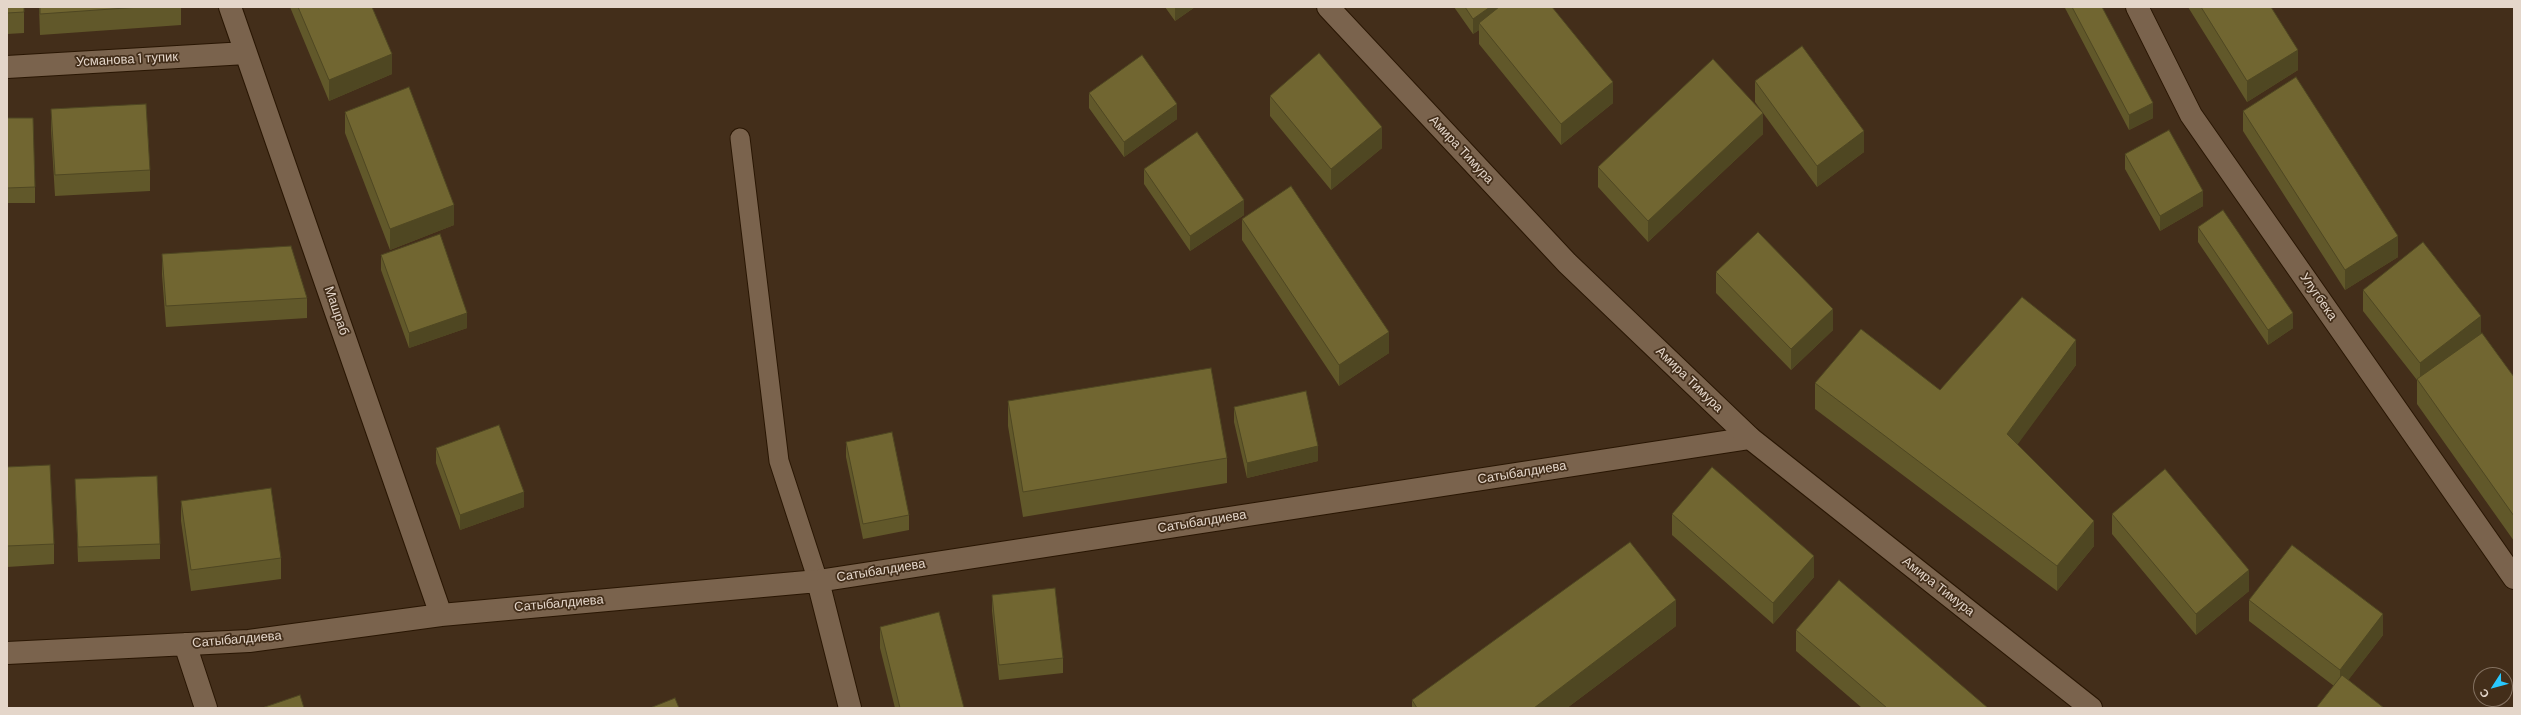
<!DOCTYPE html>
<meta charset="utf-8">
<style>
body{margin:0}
#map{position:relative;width:2521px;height:715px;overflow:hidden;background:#432e1a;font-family:"DM Sans",sans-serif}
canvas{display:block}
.frame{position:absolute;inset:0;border:8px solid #e4d6ca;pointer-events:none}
.north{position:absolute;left:2473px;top:667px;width:40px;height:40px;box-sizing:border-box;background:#432e1a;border:1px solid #837160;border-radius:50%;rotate:234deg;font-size:11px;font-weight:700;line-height:16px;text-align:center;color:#e4d6ca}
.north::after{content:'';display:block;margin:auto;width:14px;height:18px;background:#29c8ff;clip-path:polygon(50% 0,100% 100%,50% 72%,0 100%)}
</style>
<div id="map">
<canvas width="2521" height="715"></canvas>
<div class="frame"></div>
<div class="north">С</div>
</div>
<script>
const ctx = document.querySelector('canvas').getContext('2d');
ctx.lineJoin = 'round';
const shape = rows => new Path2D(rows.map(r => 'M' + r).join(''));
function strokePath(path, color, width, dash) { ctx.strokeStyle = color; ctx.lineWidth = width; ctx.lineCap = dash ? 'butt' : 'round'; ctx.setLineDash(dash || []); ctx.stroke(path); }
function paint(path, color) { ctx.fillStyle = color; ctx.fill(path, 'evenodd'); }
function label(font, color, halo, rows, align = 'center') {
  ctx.font = font + ' "DM Sans",sans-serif'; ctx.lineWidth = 3.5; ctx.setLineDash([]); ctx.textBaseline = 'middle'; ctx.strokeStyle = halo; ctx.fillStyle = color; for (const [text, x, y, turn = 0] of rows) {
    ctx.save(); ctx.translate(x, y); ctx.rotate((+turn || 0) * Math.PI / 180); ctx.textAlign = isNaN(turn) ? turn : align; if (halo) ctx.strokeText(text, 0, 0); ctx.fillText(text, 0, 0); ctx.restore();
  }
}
const lane = shape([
 [740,138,779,461,818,581]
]);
const street = shape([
 [230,7,441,615],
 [2137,7,2191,115,2514,578],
 [7,67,246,53],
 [818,581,850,708],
 [185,644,206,708],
 [7,653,249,641,441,615,818,581,1750,438]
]);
const secondary = shape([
 [1328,7,1567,263,1750,438,2091,708]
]);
strokePath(lane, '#291603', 21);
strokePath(street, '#291603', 24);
strokePath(secondary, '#291603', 24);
strokePath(lane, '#7a634d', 19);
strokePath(street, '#7a634d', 22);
strokePath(secondary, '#7a634d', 22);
paint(shape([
 [7,7,24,12,24,33,7,34],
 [39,7,181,7,181,25,40,35],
 [290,7,372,7,392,74,329,101],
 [1165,7,1195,7,1175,21],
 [1454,7,1552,7,1613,103,1561,145,1479,44,1479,30,1473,34],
 [2065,7,2102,7,2153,118,2129,130,2065,8],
 [2188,7,2271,7,2298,70,2247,102],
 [1755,81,1864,152,1817,187,1763,113,1763,134,1648,242,1598,187,1598,167,1763,113,1755,102],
 [1089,93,1177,119,1124,157,1089,108],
 [1270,96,1382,148,1331,190,1270,116],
 [51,109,150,170,150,191,55,196,51,130],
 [2243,111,2398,257,2345,290,2243,131],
 [345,112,454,225,390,250,345,133],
 [7,118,35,187,35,203,7,203],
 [2125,154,2203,206,2160,231,2125,169],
 [1144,169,1244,215,1190,251,1144,184],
 [1242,219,1389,353,1339,386,1242,240],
 [2198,227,2293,328,2268,345,2198,242],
 [162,254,307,298,307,318,166,327,162,275],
 [381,255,467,328,409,348,381,270],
 [1716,272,1833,330,1791,370,1716,293],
 [2363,290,2481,334,2514,377,2514,541,2417,404,2417,380,2363,311],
 [2076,365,2017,444,2094,546,2057,591,1815,409,1815,383,1940,390],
 [1008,401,1227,458,1227,483,1023,517,1008,426],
 [1234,407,1318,461,1247,478,1234,422],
 [846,442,909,515,909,530,863,539,846,457],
 [436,448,524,507,460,530,436,463],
 [7,467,54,544,54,564,7,567],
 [75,479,160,544,160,559,78,562],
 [181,501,281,558,281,579,191,591,181,521],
 [1672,514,1814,577,1773,624,1672,535],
 [2112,514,2249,591,2196,635,2112,534],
 [992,595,1063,658,1063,673,999,680,992,611],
 [2249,600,2383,635,2348,680,2334,686,2249,621],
 [1676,626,1567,708,1412,708,1412,700],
 [880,627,964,708,895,708,880,648],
 [1796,630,1988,708,1862,708,1796,651]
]), '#61582a');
paint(shape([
 [1175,7,1195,7,1175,21],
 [1490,7,1511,7,1479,23,1479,30,1473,34,1473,19],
 [2298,50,2298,70,2247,102,2247,81],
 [392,54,392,74,329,101,329,80],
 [1613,82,1613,103,1561,145,1561,124],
 [2153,103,2153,118,2129,130,2129,115],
 [1177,104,1177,119,1124,157,1124,142],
 [1763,113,1763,134,1648,242,1648,221],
 [1382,127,1382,148,1331,190,1331,169],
 [1864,131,1864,152,1817,187,1817,166],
 [2203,191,2203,206,2160,231,2160,216],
 [1244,200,1244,215,1190,251,1190,236],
 [454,205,454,225,390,250,390,229],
 [2398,236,2398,257,2345,290,2345,270],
 [1833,309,1833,330,1791,370,1791,349],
 [467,313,467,328,409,348,409,333],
 [2293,313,2293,328,2268,345,2268,330],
 [2481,316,2481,337,2420,384,2420,363],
 [1389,332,1389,353,1339,386,1339,365],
 [2076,340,2076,365,2007,459,2007,434],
 [1318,446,1318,461,1247,478,1247,463],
 [524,492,524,507,460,530,460,515],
 [2094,521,2094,546,2057,591,2057,566],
 [1814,556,1814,577,1773,624,1773,603],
 [2249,570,2249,591,2196,635,2196,614],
 [1676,600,1676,626,1567,708,1534,708],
 [2383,614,2383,635,2340,691,2340,670]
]), '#4f4722');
const building = shape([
 [7,7,24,7,24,12,7,13,7,7],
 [40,7,140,7,40,14,40,7],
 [298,7,372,7,392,54,329,80,298,7],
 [1465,7,1490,7,1473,19,1465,7],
 [1499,7,1552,7,1613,82,1561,124,1479,23,1499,7],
 [2072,7,2102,7,2153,103,2129,115,2072,7],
 [2201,7,2271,7,2298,50,2247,81,2201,7],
 [1802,46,1864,131,1817,166,1755,81,1802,46],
 [1319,53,1382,127,1331,169,1270,96,1319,53],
 [1142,55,1177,104,1124,142,1089,93,1142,55],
 [1713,59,1763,113,1648,221,1598,167,1713,59],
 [2296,77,2398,236,2345,270,2243,111,2296,77],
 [409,87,454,205,390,229,345,112,409,87],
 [146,104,150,170,55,175,51,109,146,104],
 [7,118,33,118,35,187,7,188,7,118],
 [2169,130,2203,191,2160,216,2125,154,2169,130],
 [1197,132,1244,200,1190,236,1144,169,1197,132],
 [1291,186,1389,332,1339,365,1242,219,1291,186],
 [2223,210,2293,313,2268,330,2198,227,2223,210],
 [1758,232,1833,309,1791,349,1716,272,1758,232],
 [440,234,467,313,409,333,381,255,440,234],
 [2423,242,2481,316,2420,363,2363,290,2423,242],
 [291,246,307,298,166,306,162,254,291,246],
 [2022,297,2076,340,2007,434,2094,521,2057,566,1815,383,1861,329,1940,390,2022,297],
 [2482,333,2514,377,2514,516,2417,379,2482,333],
 [1211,368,1227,458,1023,492,1008,401,1211,368],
 [1306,391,1318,446,1247,463,1234,407,1306,391],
 [499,425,524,492,460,515,436,448,499,425],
 [892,432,909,515,863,524,846,442,892,432],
 [50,465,54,544,7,546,7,467,50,465],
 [1712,467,1814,556,1773,603,1672,514,1712,467],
 [2165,469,2249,570,2196,614,2112,514,2165,469],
 [157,476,160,544,78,547,75,479,157,476],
 [271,488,281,558,191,570,181,501,271,488],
 [1630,542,1676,600,1534,708,1417,708,1412,700,1630,542],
 [2292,545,2383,614,2340,670,2249,600,2292,545],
 [1839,580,1988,708,1887,708,1796,630,1839,580],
 [1055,588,1063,658,999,665,992,595,1055,588],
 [939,612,964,708,900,708,880,627,939,612],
 [2342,675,2384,708,2316,708,2342,675],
 [300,695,304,708,262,708,300,695],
 [675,698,679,708,650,708,675,698]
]);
paint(building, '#716631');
strokePath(building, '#4f4722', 1);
label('13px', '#e4d6ca', '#432e1a', [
 ["Усманова 1 тупик",127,60,-3],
 ["Амира Тимура",1461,150,47],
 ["Улугбека",2318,297,55],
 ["Машраб",336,311,71],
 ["Амира Тимура",1689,380,44],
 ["Сатыбалдиева",1522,473,-9],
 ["Сатыбалдиева",1202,522,-9],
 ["Сатыбалдиева",881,571,-9],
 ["Амира Тимура",1938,587,38],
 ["Сатыбалдиева",559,604,-5],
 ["Сатыбалдиева",237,640,-5]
]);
</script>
